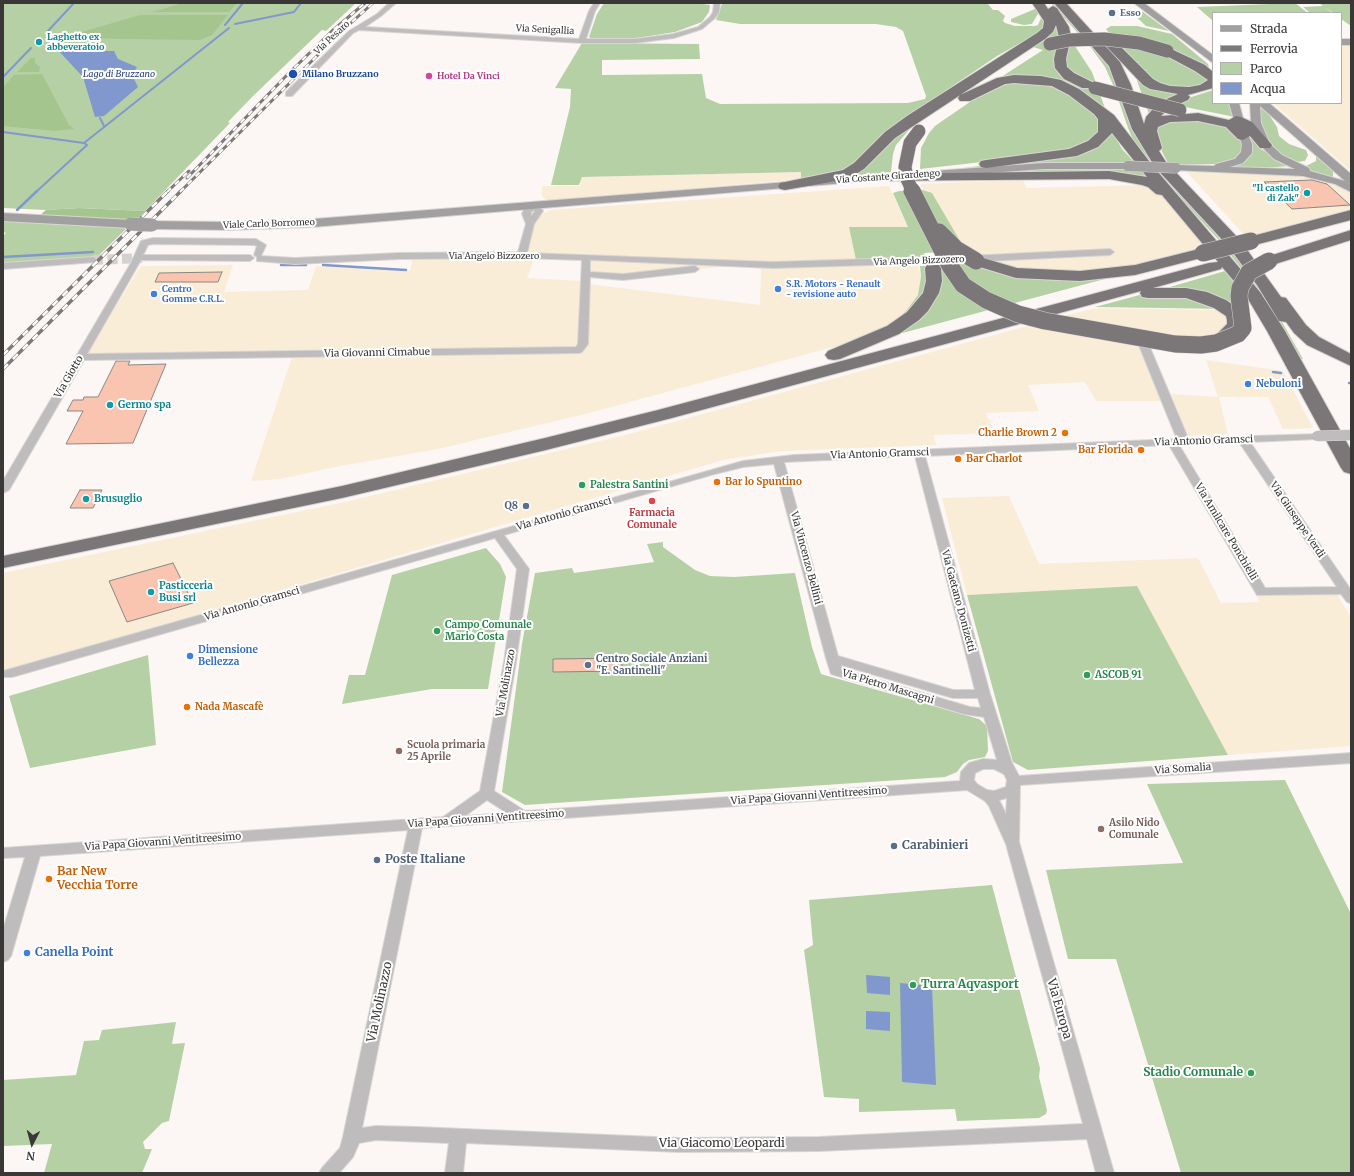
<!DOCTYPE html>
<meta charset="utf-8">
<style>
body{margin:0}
#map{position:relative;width:1354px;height:1176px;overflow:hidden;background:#fcf7f5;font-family:Merriweather,serif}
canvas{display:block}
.frame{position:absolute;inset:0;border:4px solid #393837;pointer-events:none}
.legend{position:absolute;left:1212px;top:12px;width:130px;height:92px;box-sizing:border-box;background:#fff;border:1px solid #b0afaf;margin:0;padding:5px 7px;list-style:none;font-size:12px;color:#393837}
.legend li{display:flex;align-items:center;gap:8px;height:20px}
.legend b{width:20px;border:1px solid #b0afaf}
.north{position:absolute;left:12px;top:1124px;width:40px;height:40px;-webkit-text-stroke:3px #fff;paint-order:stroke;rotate:186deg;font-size:11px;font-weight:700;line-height:16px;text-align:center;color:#393837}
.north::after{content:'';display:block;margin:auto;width:14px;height:18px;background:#393837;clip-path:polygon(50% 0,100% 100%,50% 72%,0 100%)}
</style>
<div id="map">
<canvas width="1354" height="1176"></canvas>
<div class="frame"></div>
<ul class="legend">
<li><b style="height:5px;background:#a29fa0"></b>Strada</li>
<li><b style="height:5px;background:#7d7a79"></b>Ferrovia</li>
<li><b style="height:11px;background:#b6d0a5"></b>Parco</li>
<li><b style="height:11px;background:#8098cd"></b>Acqua</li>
</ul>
<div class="north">N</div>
</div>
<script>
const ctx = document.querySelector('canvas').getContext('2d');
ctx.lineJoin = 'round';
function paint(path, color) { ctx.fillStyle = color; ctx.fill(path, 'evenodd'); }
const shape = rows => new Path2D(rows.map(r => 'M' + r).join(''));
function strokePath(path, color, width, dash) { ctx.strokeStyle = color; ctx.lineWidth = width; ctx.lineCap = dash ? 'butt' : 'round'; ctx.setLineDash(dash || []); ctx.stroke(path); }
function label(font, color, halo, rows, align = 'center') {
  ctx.font = font + ' Merriweather,serif'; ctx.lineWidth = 4; ctx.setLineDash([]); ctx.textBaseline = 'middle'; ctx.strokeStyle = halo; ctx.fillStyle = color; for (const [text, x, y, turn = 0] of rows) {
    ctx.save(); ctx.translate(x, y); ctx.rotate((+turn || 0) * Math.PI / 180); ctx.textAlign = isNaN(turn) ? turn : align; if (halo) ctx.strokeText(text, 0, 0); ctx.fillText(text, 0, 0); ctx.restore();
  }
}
paint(shape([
 [1341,44,1351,44,1351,171,1273,103,1341,103],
 [1186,171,1293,174,1323,178,1351,191,1351,209,1248,239],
 [801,172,801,179,547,201,542,196,542,186,580,186,582,177],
 [1023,180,1027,188,1150,185,1158,190,1209,249,1099,273,1030,270,1009,265,964,250,929,191,923,190,920,184],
 [889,186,908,227,856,261,731,263,730,266,607,279,588,276,589,257,526,254,533,224,540,215,551,210],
 [413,257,535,257,527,278,582,281,580,344,576,349,85,355,141,266,233,265,224,292,308,290,316,266,410,271],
 [917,262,921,277,920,286,918,295,906,311,893,322,848,343,589,413,438,449,340,466,280,479,251,481,292,357,580,351,588,284,760,305,761,267],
 [1096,308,1223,310,1230,316,1227,333,1192,340,1050,319],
 [1035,324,1136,341,1161,401,1096,401,1085,382,1028,385,1039,411,986,413,995,433,933,435,936,445,781,451,723,460,3,672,3,573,345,502,625,435],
 [1206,360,1283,371,1313,428,1283,429,1268,397,1219,397,1228,434,1188,436,1171,394,1218,397],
 [1009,496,1039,564,1198,558,1221,603,1260,602,1256,595,1336,593,1351,617,1351,746,1228,755,1137,587,967,595,942,498]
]), '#f9edd8');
paint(shape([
 [3,3,356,3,326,31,322,30,252,97,228,122,230,123,145,211,79,208,46,210,3,208],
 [604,3,695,3,710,5,709,12,702,22,675,32,624,40,592,39,589,37,597,14],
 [746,3,987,3,993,10,998,10,1005,16,1003,21,1005,23,1015,26,1035,26,1038,25,1042,16,1044,17,1044,27,1040,32,997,56,917,110,859,162,839,173,801,179,801,172,582,177,579,185,551,185,570,107,571,89,555,88,582,43,699,44,700,59,602,60,602,75,702,74,706,98,720,104,908,103,925,99,926,96,903,31,896,27,876,24,740,24,716,20,722,4],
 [1032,3,1033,3,1039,12,1032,24,1024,25,1011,22,1011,19,1035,9],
 [1051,3,1057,3,1105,57,1187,200,1243,266,1273,306,1303,359,1299,359,1256,287,1218,239,1148,163,1134,142,1128,128,1114,87,1105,67,1092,49],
 [1295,3,1308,13,1213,13,1213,21,1197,7],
 [1319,3,1351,3,1351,26,1341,19,1341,13,1333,13,1325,7,1332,13,1310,13,1303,7,1323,6],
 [1139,9,1162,26,1169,31,1146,26,1132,13],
 [1111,26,1137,26,1172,34,1208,64,1212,79,1199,89,1158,85,1130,60,1106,29],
 [1055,27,1059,27,1061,32,1056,60,1071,74,1063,64,1069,37,1092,72,1106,111,1068,86,998,79,1043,50,1033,47,1052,33],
 [1135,75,1146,83,1190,92,1157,105,1149,114],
 [1003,82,1053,84,1090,106,1100,122,1099,132,1094,138,1077,147,1035,156,920,169,921,148,929,133,935,126,993,86],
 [1213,90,1213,103,1230,103,1235,117,1170,104],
 [1258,106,1268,113,1277,127,1279,136,1289,144,1306,150,1308,155,1305,161,1296,162,1276,153,1261,134],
 [1170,119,1220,122,1239,134,1244,150,1237,159,1219,164,1169,165,1157,142,1155,124],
 [915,123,896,145,893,154,891,172,838,178],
 [1109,126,1122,149,1135,163,1059,163,964,168,1078,153],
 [1246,130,1261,149,1289,166,1264,168,1228,169,1244,162,1251,153,1252,146],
 [1316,155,1333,168,1333,178,1306,169,1306,166,1316,161],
 [1034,168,1141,168,1153,181,1136,177,968,174],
 [923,190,932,193,963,246,963,251,924,253,926,258,856,260,849,227,908,227,893,193,899,191],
 [3,220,128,227,96,258,3,264,3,236,6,233,3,232],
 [973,262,981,265,1112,277,895,335,908,325,929,283,916,308,897,319,906,311,918,295,921,277,920,266],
 [1225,271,1237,283,1237,307,1219,297,1194,290,1170,287],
 [1171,292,1228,309,1095,307,1147,293],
 [663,542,663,547,695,570,710,576,734,577,795,573,812,647,821,674,979,719,987,726,988,751,985,757,969,760,963,764,957,772,945,777,525,805,502,792,522,644,535,573,572,568,574,573,654,562,647,544],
 [486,548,500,564,506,577,488,689,432,689,342,704,349,675,365,675,392,575],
 [1137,586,1228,755,1028,770,1013,762,967,595],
 [148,655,156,745,30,768,9,696],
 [1285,780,1351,914,1351,1173,1181,1173,1116,959,1068,959,1046,870,1183,863,1147,784],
 [992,885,1040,1068,1039,1077,1047,1110,1046,1114,1039,1118,957,1121,955,1109,859,1112,859,1099,824,1097,804,950,813,945,809,900],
 [176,1022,172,1044,185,1043,169,1121,162,1123,143,1142,145,1149,152,1149,142,1173,44,1173,52,1144,3,1146,3,1080,76,1075,84,1041,99,1040,102,1030]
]), '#b6d0a5');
paint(shape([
 [183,3,237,3,229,12,152,12],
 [140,15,228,15,212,35,200,40,61,38],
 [31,58,35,58,35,63,40,67,39,72,17,72],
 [42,74,69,125,74,129,55,131,3,126,3,87,14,75],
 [79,208,145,211,135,221,40,215,46,210]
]), '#a5c58e');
paint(shape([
 [58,44,82,51,114,51,118,59,137,67,132,75,138,87,104,116,95,117,83,77,56,48,56,45],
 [866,975,890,977,890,995,867,993],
 [900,983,932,986,936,1085,902,1082],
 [866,1011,890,1012,890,1031,866,1029]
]), '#8098cd');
strokePath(shape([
 [235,24,294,12,301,3],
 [225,25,243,3],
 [47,32,74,3],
 [3,77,31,48],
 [100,118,104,126],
 [3,132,84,143,87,145,36,192],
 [84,143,229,28]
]), '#8098cd', 2);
strokePath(shape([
 [17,210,37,191],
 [3,257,93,252],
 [281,265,306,265],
 [323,265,406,270],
 [1273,372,1281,373],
 [1349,383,1351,383]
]), '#8098cd', 2.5);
const building = shape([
 [1312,180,1327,184,1350,205,1292,209,1264,182,1312,180],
 [222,272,218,282,155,282,159,273,222,272],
 [116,361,130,361,128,365,166,364,133,443,66,444,83,411,67,411,73,400,83,400,84,397,98,397,116,361],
 [80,490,102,490,93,508,70,508,80,490],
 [173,563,193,603,127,622,109,581,173,563],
 [622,658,622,671,553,672,553,659,622,658]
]);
paint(building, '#f9c5b0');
strokePath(building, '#8b8785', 1);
strokePath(shape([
 [93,260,142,258]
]), '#d5d1cf', 10, [10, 4.5]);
const street = shape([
 [389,3,396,3,381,16,365,27,579,39,589,11,594,3,600,3,595,11,586,39,635,39,673,34,698,27,710,17,713,12,714,3,720,3,719,12,715,18,702,29,674,38,635,43,582,43,359,30,353,33,292,96,286,96,286,92,349,31,377,14,389,3],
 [531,204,537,204,543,211,534,224,527,253,773,262,967,256,1110,249,1114,252,1110,255,967,262,773,268,590,260,590,272,623,274,695,266,699,269,695,272,623,280,590,277,588,344,582,352,579,353,84,360,9,490,3,493,3,481,131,263,141,241,153,238,256,239,266,245,261,256,295,258,399,253,518,252,526,224,522,214,524,209,531,204],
 [534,210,535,211,531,216,531,212,534,210],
 [153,244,254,245,257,246,254,255,257,257,257,261,295,264,399,259,522,258,582,260,578,344,576,347,87,354,141,260,250,261,254,258,250,255,143,255,148,245,153,244],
 [93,257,97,260,96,262,3,269,3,263,93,257],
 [1143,340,1148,343,1188,438,1321,434,1322,436,1321,438,1317,439,1250,442,1351,590,1351,603,1347,602,1341,594,1257,595,1169,445,925,456,990,694,1012,763,1019,776,1351,753,1351,763,1020,785,1019,842,1114,1173,1096,1173,1087,1139,819,1151,679,1152,466,1143,463,1173,445,1173,449,1143,376,1140,359,1143,353,1157,339,1173,319,1173,322,1168,340,1148,343,1137,408,830,40,856,11,956,8,960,3,962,3,930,25,857,3,858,3,848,443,817,480,791,504,662,517,569,495,538,12,677,3,677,3,671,743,461,794,455,1177,439,1138,343,1143,340],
 [1239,442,1337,587,1265,588,1179,445,1239,442],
 [915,456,975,690,953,690,838,656,784,462,915,456],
 [774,464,826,658,831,674,964,714,984,717,997,760,983,759,969,763,961,772,960,781,525,811,494,791,516,662,529,569,504,535,711,475,743,467,774,464],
 [841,665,953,698,978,698,981,708,970,707,842,669,841,665],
 [983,769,994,769,1004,774,1007,780,1006,787,994,791,987,790,977,784,974,780,975,773,983,769],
 [967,790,985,801,989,806,1006,844,1083,1124,819,1137,679,1138,416,1127,376,1126,362,1128,422,828,967,790],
 [1007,798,1006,814,999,800,1007,798],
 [487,800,507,813,465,816,487,800]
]);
const secondary = shape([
 [1134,3,1144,3,1213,55,1213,63,1134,3],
 [1341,39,1351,39,1351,45,1341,45,1341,39],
 [1229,103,1239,103,1243,118,1242,120,1234,120,1229,103],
 [1250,103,1269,103,1351,174,1351,183,1349,183,1351,184,1351,192,1335,184,1303,176,1172,170,1170,168,1172,166,1176,165,1214,166,1216,164,1235,159,1241,152,1242,144,1235,127,1240,124,1245,127,1252,144,1252,153,1243,163,1230,167,1295,169,1274,159,1260,145,1251,123,1250,103],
 [1260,106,1345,181,1310,171,1309,168,1282,155,1270,144,1261,123,1260,106],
 [1044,163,1128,163,1134,166,1128,169,1044,169,919,178,913,175,919,172,1044,163],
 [890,174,894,175,896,177,894,179,313,227,228,230,152,229,146,225,152,221,228,222,313,219,890,174],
 [3,213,131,220,137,224,131,228,3,221,3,213]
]);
const highway = shape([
 [1032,3,1044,3,1048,9,1053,6,1057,8,1069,27,1071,37,1066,59,1067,67,1074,73,1092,82,1094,85,1092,88,1082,88,1064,79,1055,68,1054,59,1059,37,1056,25,1053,32,1045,39,895,138,864,169,853,176,836,181,785,190,780,189,778,186,780,183,843,170,854,163,885,132,907,116,1037,33,1043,28,1044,21,1032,3],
 [1054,3,1066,3,1120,62,1131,85,1144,124,1146,117,1158,103,1178,94,1150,89,1143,85,1107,47,1105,44,1107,41,1115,41,1153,79,1160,83,1170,86,1189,87,1200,85,1208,80,1195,71,1163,54,1161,51,1167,47,1205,65,1213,72,1213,88,1188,95,1190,97,1188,100,1168,109,1161,116,1198,113,1229,120,1236,116,1241,117,1252,122,1272,145,1270,148,1260,148,1250,136,1243,140,1238,139,1226,127,1198,121,1170,122,1158,127,1157,131,1162,148,1159,151,1166,162,1240,240,1281,297,1286,298,1306,325,1319,337,1351,354,1351,366,1307,345,1294,333,1286,322,1279,321,1257,285,1228,246,1155,167,1132,129,1109,66,1054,3],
 [1014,75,1041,76,1061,80,1079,89,1114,115,1152,165,1260,292,1285,331,1351,450,1351,474,1344,472,1341,468,1267,331,1245,294,1222,267,1221,269,1153,288,1186,288,1207,292,1226,300,1240,310,1245,320,1244,326,1230,340,1224,341,1218,340,1215,336,1227,324,1227,320,1226,316,1214,308,1186,298,1148,298,1142,297,1140,293,1141,291,672,418,546,450,342,498,3,568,3,556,342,486,545,438,658,410,1209,263,1218,262,1211,253,1209,256,1135,275,1080,281,1016,278,970,264,968,261,970,258,976,256,1017,268,1080,271,1135,265,1203,248,1207,249,1162,195,1156,194,1148,187,1142,185,1109,179,869,181,867,178,869,175,874,174,1109,171,1147,177,1112,133,1098,147,1077,156,986,168,981,167,979,164,981,161,986,160,1069,149,1088,141,1098,132,1098,119,1094,114,1069,95,1052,86,1014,83,1005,84,970,101,960,101,958,98,960,95,997,78,1014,75],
 [1351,210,1351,220,1251,246,1245,244,1243,241,1245,238,1351,210],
 [1351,230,1351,240,1269,266,1263,264,1261,261,1263,258,1351,230],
 [933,263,939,265,941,268,942,281,939,293,928,311,919,320,899,334,840,359,834,360,828,359,825,355,828,351,887,326,907,312,923,293,926,281,925,268,927,265,933,263]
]);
strokePath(street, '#d9d5d3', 2);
strokePath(secondary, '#d9d5d3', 2);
strokePath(highway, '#d9d5d3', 2);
paint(street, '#bebcbd');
paint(secondary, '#a29fa0');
paint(highway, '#7b7779');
const railFar1 = shape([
 [187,178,288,74,332,31,365,3],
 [167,192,189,171],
 [180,192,342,31,373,3]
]);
const rail = shape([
 [3,355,168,191],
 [3,369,181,191]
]);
strokePath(railFar1, '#7d7a79', 3);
strokePath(rail, '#7d7a79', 3.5);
strokePath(railFar1, '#fff', 2, [5.5]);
strokePath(rail, '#fff', 2.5, [7]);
const streetBridge = shape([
 [1317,436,1351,435]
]);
const secondaryBridgeFar1 = shape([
 [1128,166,1176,168]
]);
const secondaryBridge = shape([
 [131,224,152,225]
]);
const highwayBridgeFar1 = shape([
 [1050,44,1070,40,1104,39,1139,43,1167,51],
 [1095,88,1180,110],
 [913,192,907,179,905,167,910,143,919,131]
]);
const highwayBridge = shape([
 [912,191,950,266,963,285,986,300,1018,314,1045,321,1175,344,1201,345,1216,343,1238,334,1243,328,1239,296,1240,288,1249,272,1269,261],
 [939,232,956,249,976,261],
 [1203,253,1251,241]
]);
strokePath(streetBridge, '#d9d5d3', 11, []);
strokePath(secondaryBridgeFar1, '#d9d5d3', 11, []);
strokePath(secondaryBridge, '#d9d5d3', 14, []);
strokePath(highwayBridgeFar1, '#d9d5d3', 14, []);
strokePath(highwayBridge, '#d9d5d3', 18, []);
strokePath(streetBridge, '#bebcbd', 10);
strokePath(secondaryBridgeFar1, '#a29fa0', 10);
strokePath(secondaryBridge, '#a29fa0', 13);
strokePath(highwayBridgeFar1, '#7b7779', 13);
strokePath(highwayBridge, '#7b7779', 17);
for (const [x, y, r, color] of [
 [1112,13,4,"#5c6f8a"],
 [39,42,4,"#0f9aa8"],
 [293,74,5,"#1a4fb4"],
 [429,76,4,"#d1479c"],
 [1307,193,4,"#0f9aa8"],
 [778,289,4,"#3f7fe0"],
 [154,294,4,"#3f7fe0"],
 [1248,384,4,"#3f7fe0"],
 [110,405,4,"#0f9aa8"],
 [1065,433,4,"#e8710a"],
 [1141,450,4,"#e8710a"],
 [958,459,4,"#e8710a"],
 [717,482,4,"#e8710a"],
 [582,485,4,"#2e9e5b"],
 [86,499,4,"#0f9aa8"],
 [652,501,4,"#e0444e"],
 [526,506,4,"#5c6f8a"],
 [151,592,4,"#0f9aa8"],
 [437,631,4,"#2e9e5b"],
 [190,656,4,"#3f7fe0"],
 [588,665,4,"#5c6f8a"],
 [1087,675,4,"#2e9e5b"],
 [187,707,4,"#e8710a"],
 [399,751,4,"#8d6e63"],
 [1101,829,4,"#8d6e63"],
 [894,846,4,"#5c6f8a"],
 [377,860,4,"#5c6f8a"],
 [49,879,4,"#e8710a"],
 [27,953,4,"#3f7fe0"],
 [913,985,4,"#2e9e5b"],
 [1251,1073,4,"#2e9e5b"]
]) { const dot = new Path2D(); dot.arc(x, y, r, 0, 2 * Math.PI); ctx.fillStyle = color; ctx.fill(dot); strokePath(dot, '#fff', 1.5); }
label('bold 9px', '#4e5e75', '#fff', [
 ["Esso",1120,13]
], 'left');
label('9px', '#393837', '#fff', [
 ["Via Senigallia",545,30,3],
 ["Via Pesaro",332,38,-43],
 ["Via Costante Girardengo",888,177,-4],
 ["Viale Carlo Borromeo",269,224,-2],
 ["Via Angelo Bizzozero",494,256],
 ["Via Angelo Bizzozero",919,261,-2]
]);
label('bold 9px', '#0d838f', '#fff', [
 ["Laghetto ex",47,37],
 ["abbeveratoio",47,47],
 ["\"Il castello",1299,188,"right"],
 ["di Zak\"",1299,198,"right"]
], 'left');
label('italic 9px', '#233d7d', '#fff', [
 ["Lago di Bruzzano",119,74]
]);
label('bold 9px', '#164399', '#fff', [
 ["Milano Bruzzano",302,74]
], 'left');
label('bold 9px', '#b23c85', '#fff', [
 ["Hotel Da Vinci",437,76]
], 'left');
label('bold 9px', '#366cbe', '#fff', [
 ["S.R. Motors - Renault",786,284],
 ["- revisione auto",786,294],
 ["Centro",162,289],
 ["Gomme C.R.L.",162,299]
], 'left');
label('10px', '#393837', '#fff', [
 ["Via Giovanni Cimabue",377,353,-1],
 ["Via Giotto",69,377,-60],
 ["Via Antonio Gramsci",1204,441,-2],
 ["Via Antonio Gramsci",880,454,-2],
 ["Via Antonio Gramsci",564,514,-16],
 ["Via Giuseppe Verdi",1297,520,56],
 ["Via Amilcare Ponchielli",1226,532,59],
 ["Via Vincenzo Bellini",806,558,75],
 ["Via Gaetano Donizetti",958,601,75],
 ["Via Antonio Gramsci",252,604,-16],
 ["Via Molinazzo",506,683,-80],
 ["Via Pietro Mascagni",888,687,17],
 ["Via Somalia",1183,769,-4],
 ["Via Papa Giovanni Ventitreesimo",809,796,-4],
 ["Via Papa Giovanni Ventitreesimo",486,819,-4],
 ["Via Papa Giovanni Ventitreesimo",163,842,-4]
]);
label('bold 10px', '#366cbe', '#fff', [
 ["Nebuloni",1256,384],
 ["Dimensione",198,650],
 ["Bellezza",198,662]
], 'left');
label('bold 10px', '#0d838f', '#fff', [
 ["Germo spa",118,405],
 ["Brusuglio",94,499],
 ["Pasticceria",159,586],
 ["Busi srl",159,598]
], 'left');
label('bold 10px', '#c56008', '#fff', [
 ["Charlie Brown 2",1057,433,"right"],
 ["Bar Florida",1133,450,"right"],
 ["Bar Charlot",966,459],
 ["Bar lo Spuntino",725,482],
 ["Nada Mascafè",195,707]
], 'left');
label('bold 10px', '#27864d', '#fff', [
 ["Palestra Santini",590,485],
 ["Campo Comunale",445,625],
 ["Mario Costa",445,637],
 ["ASCOB 91",1095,675]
], 'left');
label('bold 10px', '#4e5e75', '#fff', [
 ["Q8",518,506],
 ["Centro Sociale Anziani",596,659,"left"],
 ["\"E. Santinelli\"",596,671,"left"]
], 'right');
label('bold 10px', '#be3a42', '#fff', [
 ["Farmacia",652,513],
 ["Comunale",652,525]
]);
label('bold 10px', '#785e54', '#fff', [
 ["Scuola primaria",407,745],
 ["25 Aprile",407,757],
 ["Asilo Nido",1109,823],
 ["Comunale",1109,835]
], 'left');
label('bold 12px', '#4e5e75', '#fff', [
 ["Carabinieri",902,846],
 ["Poste Italiane",385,860]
], 'left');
label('bold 12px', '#c56008', '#fff', [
 ["Bar New",57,872],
 ["Vecchia Torre",57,886]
], 'left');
label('bold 12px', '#366cbe', '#fff', [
 ["Canella Point",35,953]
], 'left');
label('bold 12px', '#27864d', '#fff', [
 ["Turra Aqvasport",921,985],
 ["Stadio Comunale",1243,1073,"right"]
], 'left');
label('12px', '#393837', '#fff', [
 ["Via Molinazzo",380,1002,-78],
 ["Via Europa",1059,1009,74],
 ["Via Giacomo Leopardi",722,1144]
]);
</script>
